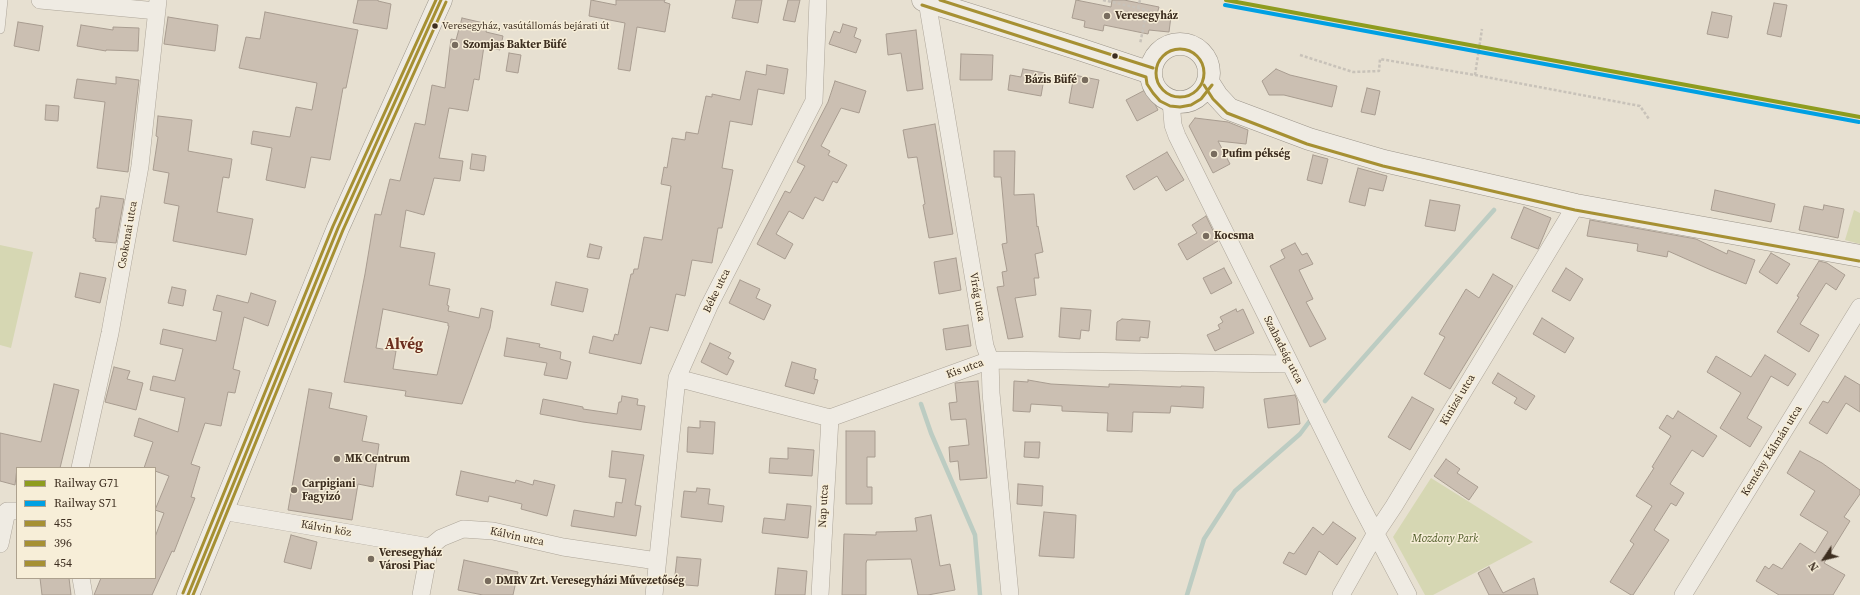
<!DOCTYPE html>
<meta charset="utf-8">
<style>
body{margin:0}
#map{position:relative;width:1860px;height:595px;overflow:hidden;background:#e7e0d1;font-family:"Source Serif 4",serif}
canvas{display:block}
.legend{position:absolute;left:16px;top:467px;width:140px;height:112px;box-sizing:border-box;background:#f7eed8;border:1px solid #ada18e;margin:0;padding:5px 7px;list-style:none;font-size:12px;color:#3d2e20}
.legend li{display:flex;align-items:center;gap:8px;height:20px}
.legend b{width:20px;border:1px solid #ada18e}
.north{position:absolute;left:1804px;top:539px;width:40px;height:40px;-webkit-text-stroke:3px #f7eed8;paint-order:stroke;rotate:235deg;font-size:11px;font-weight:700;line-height:16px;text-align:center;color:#3d2e20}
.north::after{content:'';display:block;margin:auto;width:14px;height:18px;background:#3d2e20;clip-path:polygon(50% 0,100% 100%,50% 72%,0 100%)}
</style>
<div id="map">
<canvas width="1860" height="595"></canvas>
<ul class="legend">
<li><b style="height:5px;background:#8e9c1f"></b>Railway G71</li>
<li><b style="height:5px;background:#00a0e3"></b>Railway S71</li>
<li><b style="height:5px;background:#a69033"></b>455</li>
<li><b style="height:5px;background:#a69033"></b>396</li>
<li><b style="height:5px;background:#a69033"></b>454</li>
</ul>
<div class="north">N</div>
</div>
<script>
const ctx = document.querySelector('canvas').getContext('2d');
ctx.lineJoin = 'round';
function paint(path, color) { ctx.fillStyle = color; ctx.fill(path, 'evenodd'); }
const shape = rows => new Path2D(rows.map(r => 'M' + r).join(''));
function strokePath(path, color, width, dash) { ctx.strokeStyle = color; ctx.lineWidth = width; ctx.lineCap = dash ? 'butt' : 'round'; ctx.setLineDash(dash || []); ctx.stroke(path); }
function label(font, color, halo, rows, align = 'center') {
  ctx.font = font + ' "Source Serif 4",serif'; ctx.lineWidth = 3; ctx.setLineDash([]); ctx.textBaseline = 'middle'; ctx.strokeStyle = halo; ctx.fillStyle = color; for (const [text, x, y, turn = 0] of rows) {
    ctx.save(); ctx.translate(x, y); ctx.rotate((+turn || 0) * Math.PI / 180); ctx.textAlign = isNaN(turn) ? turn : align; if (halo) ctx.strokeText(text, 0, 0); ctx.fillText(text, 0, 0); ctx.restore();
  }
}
paint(shape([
 [1854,210,1860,213,1860,244,1845,240],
 [0,245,33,252,11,348,0,345],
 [1431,478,1533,542,1433,595,1425,595,1393,537]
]), '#d6d7b3');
strokePath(shape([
 [1325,401,1494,210],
 [921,404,931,433,975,535,980,595],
 [1187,595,1204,539,1235,491,1300,434,1312,418]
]), '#bcccc2', 4.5);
const building = shape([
 [358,0,378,0,378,1,391,4,387,29,353,23,358,0],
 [591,0,616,5,616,0,665,0,664,2,670,4,665,32,637,27,630,71,618,69,625,23,589,16,591,0],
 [736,0,762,0,758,23,732,18,736,0],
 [788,0,800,0,795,22,783,20,788,0],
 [1076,0,1111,7,1112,0,1124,0,1159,7,1157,14,1171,16,1169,32,1149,30,1148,34,1104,25,1103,31,1084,27,1085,21,1072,18,1076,0],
 [1774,3,1787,5,1781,37,1767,34,1774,3],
 [265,12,358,30,346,88,343,88,330,160,311,157,305,188,266,180,272,148,251,144,253,131,290,137,296,107,312,110,317,83,239,68,246,37,260,39,265,12],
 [1712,12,1732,16,1728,38,1707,34,1712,12],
 [168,17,218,25,215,51,164,44,168,17],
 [462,18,488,24,486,32,503,36,500,50,484,46,479,80,474,79,468,111,449,108,439,158,463,161,460,181,434,178,424,215,406,210,400,247,435,253,429,285,450,289,447,305,449,306,448,311,479,318,481,308,493,311,490,328,462,404,405,396,406,391,344,382,365,274,375,214,381,215,390,179,400,181,415,123,425,125,432,85,445,88,451,39,456,40,462,18],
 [383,309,448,323,448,326,449,326,437,375,393,369,396,351,376,348,383,309],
 [18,22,43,26,39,51,14,46,18,22],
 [843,24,857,28,854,37,861,40,856,53,829,44,834,31,840,33,843,24],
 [81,25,113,30,113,27,139,28,138,51,106,50,106,51,77,46,81,25],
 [916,30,923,89,907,91,901,53,888,55,886,34,916,30],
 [509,53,521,55,518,73,506,71,509,53],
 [961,54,993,55,992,80,960,80,961,54],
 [767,65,788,69,784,94,758,89,752,125,730,121,722,168,733,170,722,228,718,228,712,263,692,260,685,296,676,294,668,331,650,327,641,364,589,353,593,336,613,341,615,334,618,335,631,274,633,274,634,269,638,269,644,237,662,240,671,186,661,184,664,167,667,168,672,138,685,140,686,132,698,134,706,96,712,97,712,94,740,100,746,71,766,75,767,65],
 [1023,69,1045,73,1041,96,1008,90,1010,75,1021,77,1023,69],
 [1276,69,1290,75,1337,86,1332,107,1284,95,1269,95,1262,81,1276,69],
 [1074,75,1099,80,1093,108,1069,103,1074,75],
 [116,77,139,80,128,172,97,168,105,102,74,98,77,79,116,84,116,77],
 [835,81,866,91,859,113,841,108,821,146,830,151,828,155,847,165,837,183,833,181,823,201,815,197,803,219,789,211,776,234,793,244,785,259,757,244,785,191,790,193,805,166,797,162,828,102,835,81],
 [1367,88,1380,91,1375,115,1361,112,1367,88],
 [1147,89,1158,110,1137,121,1126,100,1147,89],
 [46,105,59,106,58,121,45,120,46,105],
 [158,116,192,120,188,151,232,159,229,178,223,177,217,212,253,219,246,255,173,241,179,206,164,203,169,173,153,170,158,137,156,136,158,116],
 [1195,118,1228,122,1248,130,1246,144,1218,141,1230,164,1213,173,1189,126,1195,118],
 [935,124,953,234,929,238,923,205,925,204,917,157,908,158,903,130,935,124],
 [994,151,1015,151,1014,195,1034,194,1037,227,1038,226,1043,252,1035,254,1039,278,1034,278,1036,295,1015,298,1023,337,1008,339,997,287,1004,286,1002,272,1007,271,1002,244,1007,243,1001,177,994,177,994,151],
 [1167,152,1184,180,1166,191,1157,176,1134,190,1126,176,1167,152],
 [472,154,486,156,484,171,470,169,472,154],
 [1313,155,1328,159,1322,184,1307,180,1313,155],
 [1358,168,1387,176,1383,191,1369,188,1365,206,1349,202,1358,168],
 [1715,190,1775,204,1771,222,1711,210,1715,190],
 [101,196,124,199,116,243,95,241,96,239,93,238,96,208,99,208,101,196],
 [1430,200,1460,205,1455,231,1425,226,1430,200],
 [1824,205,1844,209,1838,238,1799,230,1804,206,1823,210,1824,205],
 [1524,207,1551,218,1538,249,1511,238,1524,207],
 [1206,216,1218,241,1187,260,1178,244,1197,233,1192,225,1206,216],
 [1590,220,1696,239,1727,254,1728,250,1755,260,1746,284,1711,270,1668,251,1667,257,1637,251,1638,244,1587,236,1590,220],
 [1295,243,1302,255,1307,253,1313,264,1299,270,1313,299,1306,302,1326,339,1310,347,1270,266,1285,258,1281,250,1295,243],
 [590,244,602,247,599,259,587,257,590,244],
 [1771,253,1790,264,1777,284,1759,272,1771,253],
 [956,258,961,290,939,294,934,262,956,258],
 [1819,261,1827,263,1845,275,1836,290,1826,283,1800,324,1819,335,1809,352,1777,332,1799,297,1797,296,1819,261],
 [1224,268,1232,283,1211,294,1203,278,1224,268],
 [1566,268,1583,279,1570,301,1552,291,1566,268],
 [80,273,106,278,100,303,75,297,80,273],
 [1493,274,1513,286,1450,389,1424,374,1445,337,1439,334,1466,289,1479,298,1493,274],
 [740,280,760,289,756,298,771,305,764,320,729,303,740,280],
 [556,282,588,289,583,312,551,305,556,282],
 [172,287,186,290,183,306,168,303,172,287],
 [251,293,276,301,268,326,244,317,233,369,240,371,235,393,228,392,221,426,205,423,191,464,200,467,191,497,195,498,174,552,172,551,152,595,94,595,101,578,155,578,155,537,164,513,155,510,169,476,155,471,155,468,144,468,153,442,134,436,139,418,178,432,185,398,150,390,153,376,175,381,183,349,160,344,163,329,216,341,222,312,213,310,217,295,248,303,251,293],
 [1061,308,1091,310,1089,331,1081,330,1080,339,1059,337,1061,308],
 [1236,309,1237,312,1243,309,1254,333,1215,351,1207,335,1220,329,1218,325,1223,322,1220,317,1236,309],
 [1542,318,1574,338,1565,353,1533,334,1542,318],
 [1122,319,1150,321,1148,338,1140,337,1140,341,1116,340,1117,322,1122,319],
 [968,325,971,346,946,350,943,329,968,325],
 [507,338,540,344,539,347,561,352,560,359,571,362,567,379,544,375,547,363,504,356,507,338],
 [710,343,731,353,728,358,734,361,727,375,701,362,710,343],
 [1765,355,1796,374,1788,386,1771,376,1747,418,1762,427,1750,447,1720,428,1741,393,1707,372,1716,356,1751,377,1765,355],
 [792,362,816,369,814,379,818,380,814,394,785,386,792,362],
 [114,367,130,371,127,379,143,383,136,410,105,402,114,367],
 [1498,373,1535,396,1526,410,1514,403,1517,398,1492,383,1498,373],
 [1845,376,1860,385,1860,412,1846,403,1827,434,1809,423,1823,401,1828,403,1845,376],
 [1028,380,1051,384,1109,387,1109,384,1181,387,1181,386,1204,387,1203,408,1171,406,1170,413,1133,412,1132,432,1107,431,1108,413,1062,411,1062,406,1031,404,1030,412,1013,411,1014,381,1028,382,1028,380],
 [978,381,987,478,960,480,958,461,950,462,949,447,969,445,966,419,951,420,949,403,957,402,955,383,978,381],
 [54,384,79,390,60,468,17,468,15,485,0,481,0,433,41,442,54,384],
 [309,389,332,393,329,408,367,416,362,441,379,444,373,487,358,484,352,520,288,510,309,389],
 [1295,395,1297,400,1300,424,1268,428,1264,399,1295,395],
 [622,396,638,399,637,405,645,406,641,430,583,422,540,414,543,399,583,407,583,409,617,414,619,402,621,402,622,396],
 [1412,397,1434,409,1410,450,1388,437,1412,397],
 [1678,411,1717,436,1703,457,1692,450,1670,484,1684,493,1676,506,1671,503,1654,530,1669,540,1633,595,1631,595,1610,582,1634,544,1630,541,1652,506,1636,496,1654,468,1652,467,1671,436,1659,428,1667,415,1673,419,1678,411],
 [700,421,715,422,713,454,687,452,688,427,700,428,700,421],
 [846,431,875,431,875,457,867,457,867,487,872,487,872,504,846,504,846,431],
 [1025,442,1040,442,1039,458,1024,457,1025,442],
 [788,448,814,450,812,476,769,473,770,458,788,459,788,448],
 [612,451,644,455,635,505,641,506,636,536,571,526,574,510,614,517,616,502,622,503,626,479,609,477,612,451],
 [1800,451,1822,463,1860,490,1860,494,1844,517,1850,521,1824,563,1845,575,1833,595,1779,595,1756,581,1765,566,1769,569,1773,564,1782,569,1800,543,1815,553,1828,532,1800,515,1815,491,1787,473,1800,451],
 [1446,459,1460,469,1457,473,1478,487,1469,500,1434,476,1446,459],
 [461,471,515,483,516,480,533,485,534,480,555,485,547,516,521,509,522,504,489,496,488,502,456,495,461,471],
 [1018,484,1043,486,1042,506,1017,504,1018,484],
 [697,488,710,489,708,504,724,506,722,522,681,517,684,491,696,492,697,488],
 [787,504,811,506,808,538,762,533,764,518,785,520,787,504],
 [1044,512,1076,515,1074,558,1039,556,1044,512],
 [931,515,940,566,950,564,955,590,928,595,918,595,911,559,867,560,866,563,866,595,842,595,844,534,876,535,876,532,917,531,915,518,931,515],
 [1333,522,1356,538,1337,565,1319,551,1306,575,1283,563,1289,552,1294,554,1313,527,1323,535,1333,522],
 [291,535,317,542,311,569,284,562,291,535],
 [677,557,701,559,698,586,674,584,677,557],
 [464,560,518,572,513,595,483,595,458,590,464,560],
 [1489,567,1503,593,1534,578,1538,595,1489,595,1478,573,1489,567],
 [778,568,807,571,805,595,775,595,778,568],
 [40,578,69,578,71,595,42,595,40,578]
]);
paint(building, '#cbbfb2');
strokePath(building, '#a89c90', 1);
const lane = shape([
 [0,29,3,0]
]);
const street = shape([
 [40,0,157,11],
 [927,1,985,346,990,360,991,393,1010,595],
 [1171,101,1173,125,1177,136,1358,500,1408,595],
 [677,378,830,418,990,360,1290,364],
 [80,468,110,333,140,166,158,0],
 [222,511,430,547],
 [0,544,7,511,17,511],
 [81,578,84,595],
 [421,595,430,547,441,538,463,529,493,531,563,547,657,561],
 [654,595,677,378,709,306,814,101,818,0],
 [820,595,830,418],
 [1341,595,1376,533,1394,506,1576,205],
 [1683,595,1860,307]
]);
const secondary = shape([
 [923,0,1082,50,1151,73],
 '1151 73a29 29 0 1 1 58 0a29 29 0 1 1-58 0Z',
 [1208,82,1217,96,1229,109,1309,139,1384,161,1576,205,1860,256],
 [188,595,338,228,441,0]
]);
strokePath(lane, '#ada599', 10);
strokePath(street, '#ada599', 18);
strokePath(secondary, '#9c958a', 23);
strokePath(shape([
 [1103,0,1147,10,1140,44],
 [1138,8,1140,0],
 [1300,55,1353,72,1379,71,1380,59,1475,75,1482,29],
 [1475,75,1640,106,1649,119]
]), '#c8c2b9', 2.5, [3, 2]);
strokePath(lane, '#efebe3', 9);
strokePath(street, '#efebe3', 17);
strokePath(secondary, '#efebe3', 22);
strokePath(shape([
 [188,595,338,228,441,0]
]), '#a69033', 3);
strokePath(shape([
 [922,5,1146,77,1147,84,1153,93,1160,101,1170,106,1180,107,1191,105,1201,99,1212,85],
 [1204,85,1213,99,1227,113,1307,144,1383,166,1575,210,1859,261],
 [193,595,343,230,446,2]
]), '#a69033', 3);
strokePath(shape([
 [940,0,1153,68],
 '1156 73a24 24 0 1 1 48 0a24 24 0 1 1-48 0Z',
 [183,593,333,226,436,0]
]), '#a69033', 3);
strokePath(shape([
 [1226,0,1860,117]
]), '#8e9c1f', 4);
strokePath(shape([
 [1225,5,1859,122]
]), '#00a0e3', 4);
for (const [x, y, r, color] of [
 [1107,16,4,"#786c5e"],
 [435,26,3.5,"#3d2e20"],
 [455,45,4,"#786c5e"],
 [1115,56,3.5,"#3d2e20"],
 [1085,80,4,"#786c5e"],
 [1214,154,4,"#786c5e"],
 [1206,236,4,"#786c5e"],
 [337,459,4,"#786c5e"],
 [294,490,4,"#786c5e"],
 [371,559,4,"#786c5e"],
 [488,581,4,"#786c5e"]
]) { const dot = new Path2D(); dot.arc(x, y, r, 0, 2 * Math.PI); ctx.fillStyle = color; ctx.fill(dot); strokePath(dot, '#f7eed8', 1.5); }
label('10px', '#3d2e20', '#f7eed8', [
 ["Veresegyház, vasútállomás bejárati út",442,26]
], 'left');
label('bold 11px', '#3d2e20', '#f7eed8', [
 ["Veresegyház",1115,16],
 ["Szomjas Bakter Büfé",463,45],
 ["Bázis Büfé",1077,80,"right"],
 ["Pufim pékség",1222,154],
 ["Kocsma",1214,236],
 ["MK Centrum",345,459],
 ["Carpigiani",302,484],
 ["Fagyizó",302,497],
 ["Veresegyház",379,553],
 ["Városi Piac",379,566],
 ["DMRV Zrt. Veresegyházi Művezetőség",496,581]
], 'left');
label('11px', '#3d2e20', '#f7eed8', [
 ["Csokonai utca",128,235,-80],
 ["Béke utca",717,291,-64],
 ["Virág utca",977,297,80],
 ["Szabadság utca",1283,350,63],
 ["Kis utca",965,369,-20],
 ["Kinizsi utca",1458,400,-59],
 ["Kemény Kálmán utca",1772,451,-58],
 ["Nap utca",824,506,-87],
 ["Kálvin köz",326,529,10],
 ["Kálvin utca",517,537,12]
]);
label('italic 11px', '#4d5a26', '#f7eed8', [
 ["Mozdony Park",1445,539]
]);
label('bold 15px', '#6b2e1e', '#f7eed8', [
 ["Alvég",404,345]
]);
</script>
